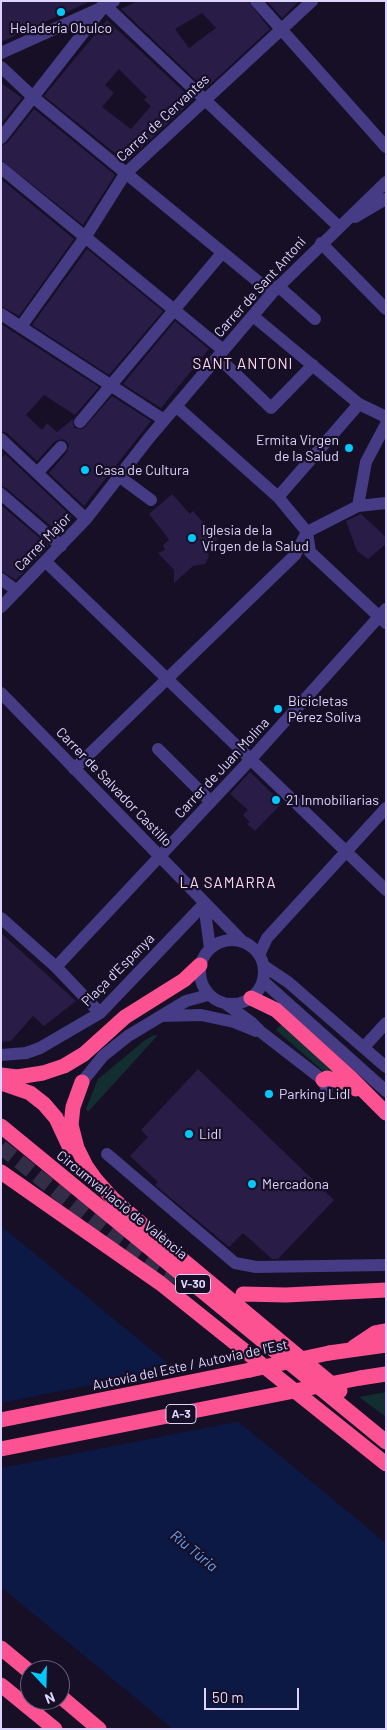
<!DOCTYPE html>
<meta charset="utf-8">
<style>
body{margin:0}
#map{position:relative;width:387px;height:1730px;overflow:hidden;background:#160f26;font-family:Barlow,sans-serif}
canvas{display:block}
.frame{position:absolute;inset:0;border:2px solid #ded5ff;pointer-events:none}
.north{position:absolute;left:20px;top:1660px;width:50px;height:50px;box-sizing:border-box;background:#160f26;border:1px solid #665e7d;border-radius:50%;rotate:159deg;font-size:14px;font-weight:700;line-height:20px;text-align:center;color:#ded5ff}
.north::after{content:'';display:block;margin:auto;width:18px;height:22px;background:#04c7fc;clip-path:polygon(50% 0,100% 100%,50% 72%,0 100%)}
.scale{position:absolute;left:204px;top:1688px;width:95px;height:22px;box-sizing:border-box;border:2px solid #ded5ff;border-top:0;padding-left:6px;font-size:15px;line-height:18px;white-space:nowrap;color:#ded5ff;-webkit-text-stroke:4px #160f26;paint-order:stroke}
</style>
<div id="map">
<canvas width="387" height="1730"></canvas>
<div class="frame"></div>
<div class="north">N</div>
<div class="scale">50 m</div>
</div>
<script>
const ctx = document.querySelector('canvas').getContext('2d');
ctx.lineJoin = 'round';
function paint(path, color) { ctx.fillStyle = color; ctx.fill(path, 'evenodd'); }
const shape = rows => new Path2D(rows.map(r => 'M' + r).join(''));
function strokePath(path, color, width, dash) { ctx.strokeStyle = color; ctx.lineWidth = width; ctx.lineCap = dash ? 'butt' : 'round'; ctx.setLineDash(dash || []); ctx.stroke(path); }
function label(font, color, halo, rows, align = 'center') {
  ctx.font = font + ' Barlow,sans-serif'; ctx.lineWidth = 4.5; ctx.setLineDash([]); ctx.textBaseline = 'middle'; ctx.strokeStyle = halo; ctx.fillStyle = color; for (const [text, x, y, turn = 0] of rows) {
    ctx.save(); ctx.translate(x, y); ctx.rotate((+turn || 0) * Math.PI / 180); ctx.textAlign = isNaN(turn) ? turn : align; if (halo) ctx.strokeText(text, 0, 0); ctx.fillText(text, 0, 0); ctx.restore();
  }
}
paint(shape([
 [283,1023,341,1075,323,1071,276,1030],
 [158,1035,88,1112,86,1109,98,1079,144,1041,152,1036],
 [386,1392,386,1417,359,1397]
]), '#132e30');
paint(shape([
 [1,1226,386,1543,386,1729,173,1729,1,1587]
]), '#0b1944');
paint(shape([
 [177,1368,241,1421,1,1468,1,1403]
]), '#160f26');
paint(shape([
 [1,1,91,1,1,42],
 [138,1,248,1,270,29,205,89,121,9],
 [202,13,216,28,189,48,175,29],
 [267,1,299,1,282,18],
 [107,20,193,100,126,162,44,96],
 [119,69,147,97,144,100,151,106,131,129,102,107,114,93,105,85],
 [1,83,22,98,1,124],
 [34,109,115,175,83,225,1,160,1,146,7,143],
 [1,179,74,239,19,316,1,306],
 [87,249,163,311,109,375,32,325],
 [175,321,209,349,161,408,123,384],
 [1,324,99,387,75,415,44,395,26,415,42,430,47,423,57,432,73,419,74,428,83,429,112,396,151,421,84,506,49,473,67,452,69,445,66,441,62,439,55,441,37,461,7,433,1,431],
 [5,454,72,517,59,533,6,488,1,486,1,459],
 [172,494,190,514,193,511,218,539,208,550,209,556,205,564,193,566,174,583,174,570,158,553,165,550,163,545,169,540,168,538,149,514],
 [1,505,49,546,16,580,1,571],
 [361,514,386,537,386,544,368,559,357,551,346,521],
 [250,772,282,803,255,831,247,824,250,822,243,815,248,810,230,794],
 [1,933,76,1001,44,1026,33,1016,11,1041,1,1042],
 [198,1069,334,1200,278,1259,272,1259,243,1233,229,1247,155,1185,158,1182,130,1156,148,1137,141,1130]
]), '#291c47');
strokePath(shape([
 [1,1147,116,1239,164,1271,186,1280]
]), '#342d47', 15, [15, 8]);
strokePath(shape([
 [103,1,105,5,338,226],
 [256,1,386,147],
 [1,53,103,7],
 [1,67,33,97,272,293],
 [1,138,105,5,114,1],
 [1,168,223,350],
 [355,217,386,199],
 [321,243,386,309],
 [278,286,315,319],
 [1,314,164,420],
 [253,316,359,404,386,417],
 [22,325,86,236,125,174,312,1],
 [218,357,271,408,313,365],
 [177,407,278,497,307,532],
 [80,422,222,253],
 [1,439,86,519],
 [38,472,61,447],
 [120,477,151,500],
 [1,494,61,546],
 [278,497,359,404],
 [358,506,366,462,386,424],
 [307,532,310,552,386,623],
 [307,532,358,506,386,503],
 [46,562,386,890],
 [1,579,17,591],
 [1,607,86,519,149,438,272,293,386,182],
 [1,693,243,942],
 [158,749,211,802],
 [74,769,295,555,307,532],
 [204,904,210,948],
 [1,918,56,967,100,1013],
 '200 972a32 32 0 1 1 64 0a32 32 0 1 1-64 0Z',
 [259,955,267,938,386,808],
 [264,966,288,982,386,1067],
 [56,967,251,759,386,609],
 [263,981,386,1091],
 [226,1004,251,1022,261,1032,323,1080,327,1090],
 [161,1016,201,1015,234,1022,256,1031],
 [364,1047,386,1023],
 [1,1055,26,1053,40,1048,100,1013,204,904],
 [82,1082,103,1056,128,1036,186,1001,208,995],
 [107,1154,235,1263,256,1267,386,1265]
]), '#463b85', 12);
strokePath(shape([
 [251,998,276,1010,351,1078,386,1113],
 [1,1075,17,1077,43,1073,64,1066,84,1054,125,1017,184,980,200,965],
 [323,1080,327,1078,347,1083,356,1089],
 [82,1082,73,1107,71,1125,77,1148,86,1166,96,1180,113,1199,184,1261,340,1391],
 [1,1083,30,1093,44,1104,56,1118,70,1148],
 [1,1126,386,1442],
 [1,1172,160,1283,386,1464],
 [243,1294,286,1295,386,1290],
 [354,1347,375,1333,386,1331],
 [329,1353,386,1345],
 [360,1378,386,1374],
 [1,1420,250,1370],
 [1,1648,30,1672],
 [1,1685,55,1729],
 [60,1696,99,1729]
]), '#fd5291', 15);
strokePath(shape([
 [250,1370,329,1353],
 [1,1449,360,1378]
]), '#fd5291', 15);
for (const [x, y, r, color] of [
 [61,12,5,"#04c7fc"],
 [349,448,5,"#04c7fc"],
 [85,470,5,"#04c7fc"],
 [192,538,5,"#04c7fc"],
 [278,709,5,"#04c7fc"],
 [276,800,5,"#04c7fc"],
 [269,1094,5,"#04c7fc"],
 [189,1134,5,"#04c7fc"],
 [252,1184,5,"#04c7fc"]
]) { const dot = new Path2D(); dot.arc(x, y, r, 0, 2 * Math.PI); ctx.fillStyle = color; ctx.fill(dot); strokePath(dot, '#160f26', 2); }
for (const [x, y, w] of [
 [193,1284,35],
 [181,1414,30]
]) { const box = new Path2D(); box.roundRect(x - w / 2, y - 9.5, w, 19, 4); ctx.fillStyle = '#160f26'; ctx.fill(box); strokePath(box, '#ded5ff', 1); }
label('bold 12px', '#ded5ff', null, [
 ["V-30",193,1284],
 ["A-3",181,1414]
]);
label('14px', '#ded5ff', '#160f26', [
 ["Heladería Obulco",61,28,"center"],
 ["Ermita Virgen",339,440,"right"],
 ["de la Salud",339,456,"right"],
 ["Casa de Cultura",95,470],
 ["Iglesia de la",202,530],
 ["Virgen de la Salud",202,546],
 ["Bicicletas",288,701],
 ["Pérez Soliva",288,717],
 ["21 Inmobiliarias",286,800],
 ["Parking Lidl",279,1094],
 ["Lidl",199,1134],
 ["Mercadona",262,1184]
], 'left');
label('14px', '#ded5ff', '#160f26', [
 ["Carrer de Cervantes",163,118,-43],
 ["Carrer de Sant Antoni",260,287,-48],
 ["Carrer Major",43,542,-46],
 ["Carrer de Juan Molina",222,768,-47],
 ["Carrer de Salvador Castillo",114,787,46],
 ["Plaça d'Espanya",118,970,-45],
 ["Circumval·lació de València",122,1205,39],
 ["Autovía del Este / Autovia de l'Est",190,1365,-12]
]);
ctx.letterSpacing = '1px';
label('15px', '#ffd7ec', '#160f26', [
 ["SANT ANTONI",243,364],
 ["LA SAMARRA",228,883]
]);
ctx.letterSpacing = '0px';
label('italic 15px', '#64a5fd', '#160f26', [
 ["Riu Túria",194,1551,39]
]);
</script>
